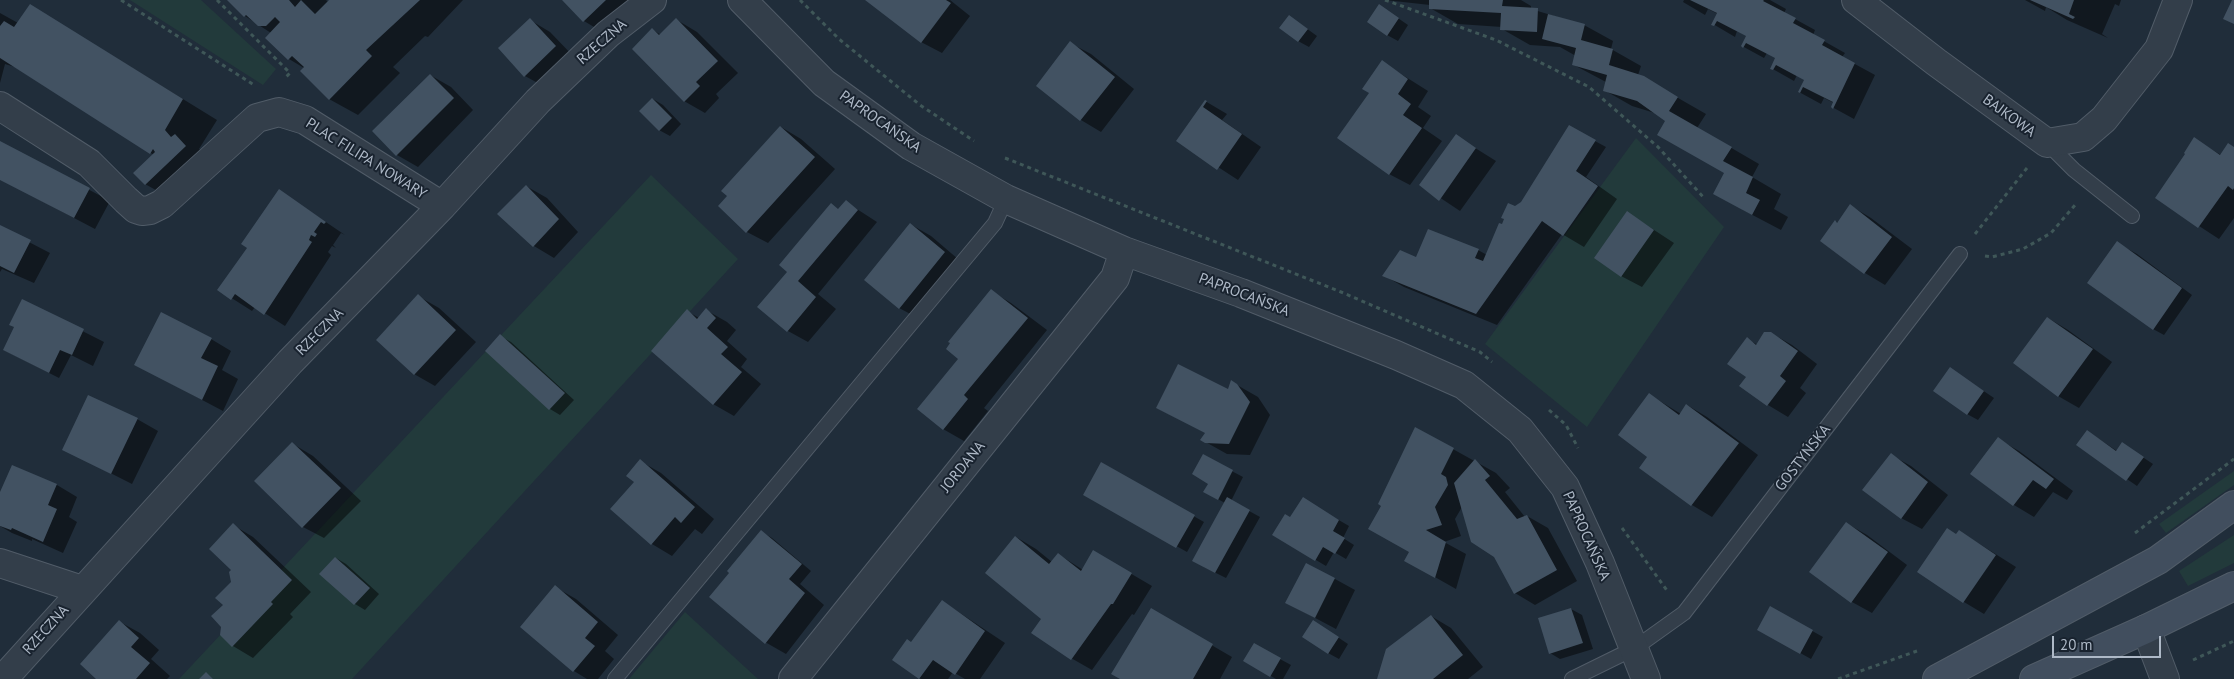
<!DOCTYPE html>
<meta charset="utf-8">
<style>
body{margin:0}
#map{position:relative;width:2234px;height:679px;overflow:hidden;background:#202d3a;font-family:"PT Sans",sans-serif}
canvas{display:block}
.scale{position:absolute;left:2052px;top:636px;width:109px;height:22px;box-sizing:border-box;border:2px solid #aeb9c7;border-top:0;padding-left:6px;font-size:15px;line-height:18px;white-space:nowrap;color:#aeb9c7;-webkit-text-stroke:4px #19232f;paint-order:stroke}
</style>
<div id="map">
<canvas width="2234" height="679"></canvas>
<div class="scale">20 m</div>
</div>
<script>
const ctx = document.querySelector('canvas').getContext('2d');
ctx.lineJoin = 'round';
function paint(path, color) { ctx.fillStyle = color; ctx.fill(path, 'evenodd'); }
const shape = rows => new Path2D(rows.map(r => 'M' + r).join(''));
function strokePath(path, color, width, dash) { ctx.strokeStyle = color; ctx.lineWidth = width; ctx.lineCap = dash ? 'butt' : 'round'; ctx.setLineDash(dash || []); ctx.stroke(path); }
function label(font, color, halo, rows, align = 'center') {
  ctx.font = font + ' "PT Sans",sans-serif'; ctx.lineWidth = 4; ctx.setLineDash([]); ctx.textBaseline = 'middle'; ctx.strokeStyle = halo; ctx.fillStyle = color; for (const [text, x, y, turn = 0] of rows) {
    ctx.save(); ctx.translate(x, y); ctx.rotate((+turn || 0) * Math.PI / 180); ctx.textAlign = isNaN(turn) ? turn : align; if (halo) ctx.strokeText(text, 0, 0); ctx.fillText(text, 0, 0); ctx.restore();
  }
}
paint(shape([
 [130,0,201,0,276,69,263,85],
 [1636,138,1724,227,1587,427,1485,344],
 [651,175,738,259,352,679,179,679],
 [2234,471,2234,485,2166,533,2159,524],
 [2234,535,2234,563,2188,586,2179,571],
 [685,612,758,679,629,679]
]), '#223a3b');
paint(shape([
 [228,0,326,0,328,2,331,0,463,0,428,37,425,36,393,67,400,73,358,115,329,99,304,68,289,59,271,33,245,16],
 [564,0,638,0,604,33,584,21],
 [867,0,950,0,970,16,942,53,921,42],
 [1385,0,1521,0,1531,6,1531,9,1584,25,1613,41,1611,49,1641,66,1638,75,1706,114,1697,128,1759,164,1752,177,1781,194,1774,209,1788,217,1781,230,1743,210,1726,173,1667,120,1658,114,1632,106,1604,90,1606,82,1574,65,1576,56,1560,47,1530,45,1502,29,1502,27,1458,24,1430,8,1430,5],
 [1684,0,1770,0,1786,9,1784,13,1815,30,1813,35,1845,53,1842,57,1875,75,1854,119,1832,107,1834,103,1824,98,1821,104,1799,92,1805,80,1797,75,1794,81,1771,68,1776,58,1767,53,1764,58,1742,46,1747,36,1737,31,1735,37,1713,24,1718,14,1708,9,1705,15,1683,2],
 [2025,0,2121,0,2119,6,2115,4,2102,34,2108,38,2067,20,2046,7,2045,11],
 [30,5,217,120,199,149,209,155,179,203,145,184,154,155,15,67,5,64,0,83,0,13,18,23],
 [1389,12,1408,25,1398,41,1387,35],
 [530,20,550,32,576,59,545,87,525,76],
 [677,20,697,32,738,73,716,94,719,98,705,113,684,101,653,30,661,35],
 [1299,23,1317,36,1309,47,1298,41],
 [1070,43,1091,54,1134,89,1101,132,1081,120,1038,86],
 [1382,62,1428,91,1418,107,1431,116,1423,128,1442,141,1410,185,1389,174,1371,93],
 [430,75,451,87,473,110,418,167,397,155,374,131],
 [653,99,663,105,681,124,670,136,659,130],
 [1205,101,1227,114,1222,120,1261,147,1238,180,1178,141],
 [781,127,801,139,835,169,768,243,747,232],
 [1569,127,1606,147,1586,177,1617,199,1584,247,1562,234,1497,325,1404,287,1383,275,1417,258,1478,250,1487,255,1503,226,1516,208,1522,203],
 [1456,136,1496,161,1460,211,1421,185],
 [2194,139,2221,155,2234,148,2234,218,2219,239,2156,198,2187,154],
 [0,142,110,201,95,229,0,179],
 [526,186,547,198,578,232,554,258,534,246,499,214],
 [280,191,345,235,341,233,333,245,336,248,332,246,328,252,331,255,285,326,255,307,252,311,219,290,249,247],
 [846,202,877,222,818,294,836,309,808,342,788,331,788,271,831,205,839,210],
 [1851,206,1871,218,1912,249,1885,285,1865,273,1822,241],
 [1628,213,1674,243,1642,287,1621,276],
 [910,224,931,236,965,265,920,319,899,308],
 [0,227,50,253,34,283,2,269,0,272],
 [2117,243,2137,254,2192,295,2164,335,2153,329],
 [991,291,1011,303,1047,330,984,408,988,411,964,441,943,429],
 [418,296,439,308,476,342,435,386,414,374],
 [23,301,104,342,93,366,71,355,59,378,4,350,15,327],
 [706,310,727,322,736,330,727,341,747,359,741,367,761,384,734,416,713,404,687,311,699,318],
 [2048,318,2068,330,2112,362,2079,408,2058,396],
 [1771,333,1792,345,1817,364,1800,388,1806,393,1788,417,1768,405,1741,386,1748,377,1747,339,1758,345],
 [500,336,511,342,574,400,560,415,550,409],
 [211,339,231,351,222,370,238,379,223,411,136,365],
 [1951,369,1994,398,1978,420,1967,414],
 [1237,385,1258,397,1270,415,1250,455,1227,454,1202,440,1206,433,1157,408,1228,391],
 [1650,395,1681,414,1687,405,1707,417,1758,455,1712,517,1692,505,1641,467,1649,456],
 [137,419,158,431,132,484,63,449],
 [1415,428,1496,473,1510,488,1505,492,1525,517,1527,516,1548,528,1577,581,1535,605,1515,593,1495,556,1462,507,1455,519,1461,536,1444,542,1466,554,1456,589,1426,572,1410,552,1383,506],
 [2087,431,2117,451,2132,450,2153,464,2137,486,2078,445],
 [1998,439,2019,451,2073,491,2067,500,2053,492,2034,517,2014,505,1971,474],
 [293,444,313,456,361,501,324,538,303,527],
 [1891,455,1911,466,1948,495,1922,529,1901,518],
 [1203,456,1243,477,1231,501,1260,517,1226,578,1204,567,1225,503,1205,492,1210,483],
 [640,461,661,473,714,519,702,534,695,529,672,556,652,544,612,509,635,482],
 [1101,464,1204,522,1187,552,1084,494],
 [13,466,57,485,77,497,69,517,77,522,63,553,32,539,32,541,12,533,0,526,0,500],
 [1313,505,1349,526,1343,538,1354,545,1346,559,1334,552,1326,566,1274,535,1290,518],
 [1846,523,1867,535,1907,565,1872,613,1852,602],
 [233,525,253,537,311,592,290,614,293,617,253,658,233,646,225,605,232,582],
 [1959,531,2016,567,1984,614,1964,602,1957,535],
 [762,532,772,538,811,571,800,584,824,605,786,654,765,642],
 [1016,537,1036,549,1052,562,1058,554,1083,570,1094,552,1152,586,1134,615,1132,614,1092,670,1071,658],
 [336,558,346,564,379,594,365,610,355,604],
 [1335,579,1355,590,1336,629,1287,603],
 [555,587,576,599,618,635,605,651,614,659,598,679,587,679,574,671,522,627],
 [942,601,1005,643,980,679,965,679,953,672,948,679,921,679,894,660,912,643],
 [1771,608,1823,637,1811,659,1759,630],
 [1571,609,1582,615,1593,649,1560,659,1550,653],
 [1151,610,1232,657,1220,679,1122,679],
 [1431,616,1451,628,1483,667,1468,679,1378,679,1387,650],
 [120,622,140,633,159,650,151,659,170,676,167,679,98,679],
 [1324,628,1348,644,1339,659,1328,653],
 [1254,645,1291,665,1283,679,1276,679,1245,661]
]), '#0007');
paint(shape([
 [227,0,289,0,295,7,301,0,315,14,329,0,420,0,366,50,372,56,329,100,300,71,304,67,292,56,288,60,265,38,280,22,275,17,266,26,258,26,246,15,244,17],
 [562,0,606,0,583,22],
 [865,0,946,0,951,3,921,43],
 [1429,0,1503,0,1502,6,1538,8,1537,32,1500,30,1501,13,1429,9],
 [1690,0,1764,0,1763,1,1796,18,1793,23,1825,40,1822,45,1855,63,1833,109,1831,107,1833,102,1803,87,1800,93,1798,92,1804,80,1776,65,1773,70,1770,69,1775,58,1746,43,1743,48,1741,46,1746,36,1717,21,1714,26,1711,25,1717,13],
 [2030,0,2074,0,2069,14,2075,17,2073,19],
 [2232,0,2234,0,2234,24,2223,19],
 [30,4,183,99,165,130,171,137,175,134,186,146,145,185,133,173,155,152,153,149,150,154,0,58,0,26,4,21,14,27],
 [1379,4,1399,18,1387,36,1367,22],
 [1548,14,1585,24,1581,40,1613,49,1609,65,1644,76,1678,97,1669,111,1732,147,1723,161,1753,177,1746,193,1760,200,1752,215,1713,194,1724,173,1657,135,1665,121,1637,101,1603,91,1607,75,1572,65,1576,48,1542,39],
 [1289,15,1308,29,1298,42,1279,28],
 [530,18,556,46,524,77,498,48],
 [676,18,718,61,696,82,700,86,684,102,632,49,652,28,659,35],
 [1070,41,1115,77,1080,121,1036,86],
 [1382,60,1408,79,1398,94,1411,104,1403,115,1422,128,1389,175,1337,138,1369,93,1362,89],
 [430,74,454,98,396,156,372,131],
 [652,98,672,118,659,131,639,111],
 [1205,100,1207,101,1203,107,1242,134,1217,170,1176,141],
 [1569,125,1596,140,1576,171,1598,186,1563,236,1542,221,1476,314,1382,276,1400,250,1416,257,1428,229,1479,249,1475,258,1483,261,1499,223,1502,224,1504,219,1501,218,1508,203,1515,206,1521,202],
 [780,126,815,157,746,233,718,206,727,196,721,191],
 [1456,134,1476,148,1439,201,1419,185],
 [2194,137,2220,155,2228,143,2234,147,2234,188,2233,190,2228,186,2198,228,2155,198,2185,154,2184,153],
 [0,141,90,188,74,218,0,180],
 [526,185,559,219,533,247,497,214],
 [279,189,326,222,324,224,321,222,314,232,317,234,315,237,311,235,309,240,312,242,264,315,235,294,231,300,217,290,247,248,241,244],
 [846,200,858,210,798,281,816,297,787,332,757,307,787,272,779,265,794,247,831,203,838,209],
 [1850,204,1892,237,1864,274,1820,241,1835,220,1837,223],
 [1627,211,1654,230,1621,277,1594,258],
 [910,223,945,252,899,309,864,280],
 [0,225,31,240,14,273,0,266],
 [2117,241,2182,288,2153,330,2087,283],
 [991,289,1028,318,964,395,968,399,943,430,917,409,958,359,946,349,950,343,948,342],
 [418,294,456,330,414,375,376,340],
 [22,299,84,329,72,355,60,350,49,373,3,350,14,327,9,325],
 [706,308,716,318,707,328,728,347,721,354,742,372,713,405,651,351,687,309,697,319],
 [161,312,212,338,201,358,218,366,202,400,134,365],
 [2047,317,2093,349,2058,397,2013,363],
 [1764,332,1771,332,1798,351,1780,376,1786,381,1767,406,1739,386,1746,377,1727,364,1747,337,1756,345],
 [500,334,565,393,549,410,485,351],
 [1178,364,1228,389,1231,380,1237,384,1250,402,1229,444,1205,443,1200,440,1205,433,1156,408],
 [1950,367,1984,391,1967,415,1933,391],
 [1649,393,1679,415,1686,404,1739,443,1691,506,1639,468,1647,457,1618,435],
 [88,395,138,418,111,474,62,450],
 [1415,427,1454,448,1441,474,1446,477,1448,485,1435,507,1442,525,1426,530,1446,542,1435,578,1404,561,1409,552,1368,529,1381,506,1378,504],
 [2087,430,2116,451,2122,442,2144,457,2126,481,2076,445],
 [1998,437,2054,479,2046,489,2033,480,2013,506,1970,474],
 [292,442,341,488,302,528,254,481],
 [1891,453,1928,482,1901,519,1862,490],
 [1203,454,1233,470,1218,500,1203,492,1208,484,1192,474],
 [640,459,695,507,681,523,675,517,651,545,610,509,634,482,626,476],
 [1475,459,1490,476,1485,480,1517,519,1527,515,1557,570,1514,594,1494,557,1471,542,1454,483],
 [1101,462,1195,515,1176,548,1083,495],
 [12,465,57,484,48,505,57,509,43,542,12,528,11,530,0,526,0,492],
 [1227,497,1250,510,1215,573,1192,561],
 [1303,497,1339,520,1333,531,1345,538,1335,554,1323,547,1315,561,1272,535,1285,514,1290,517],
 [1846,522,1888,552,1851,603,1809,572],
 [233,523,292,580,271,602,273,604,232,647,220,635,221,627,211,616,223,605,215,598,231,582,229,572,231,570,209,549],
 [1947,528,1956,534,1959,530,1996,555,1963,603,1917,572],
 [761,530,802,564,789,579,805,593,765,644,709,597,729,573,727,571],
 [1015,536,1049,564,1058,553,1081,571,1093,550,1132,573,1113,604,1111,604,1071,660,1031,633,1041,619,985,573],
 [335,557,370,588,354,605,319,574],
 [1306,563,1335,578,1315,618,1285,603],
 [555,585,598,622,585,638,595,646,573,672,520,627],
 [942,600,985,631,955,675,933,660,919,679,892,660,907,639,911,642],
 [1770,606,1813,630,1800,654,1757,630],
 [1151,608,1213,644,1193,679,1120,679,1111,674],
 [1571,608,1583,643,1549,654,1538,618],
 [1431,615,1463,655,1433,679,1377,679,1386,649],
 [119,620,139,638,131,647,150,663,136,679,96,679,80,664],
 [1313,620,1339,637,1328,654,1302,637],
 [1254,643,1281,658,1270,677,1243,661],
 [206,672,213,679,199,679]
]), '#425262');
const lane = shape([
 [2047,143,2074,170,2132,216],
 [615,679,995,223,1006,199],
 [1572,679,1635,648,1684,613,1960,254]
]);
const street = shape([
 [742,0,824,83,911,146,1006,199,1124,251,1241,293,1396,355,1464,385,1520,430,1565,487,1600,563,1646,679],
 [1856,0,1936,62,2047,143,2083,137,2104,119,2159,49,2178,0],
 [0,106,89,163,126,200,136,209,142,211,150,210,162,204,257,118,279,112,305,120,442,206],
 [0,563,82,590],
 [2146,629,2165,679],
 [3,679,290,362,442,206,538,101,608,34,652,0],
 [793,679,1115,278,1124,251]
]);
const secondary = shape([
 [1937,679,2158,560,2234,505],
 [2034,679,2146,629,2234,586]
]);
strokePath(lane, '#515c68', 16);
strokePath(street, '#515c68', 30);
strokePath(secondary, '#515c68', 30);
strokePath(shape([
 [121,0,254,85],
 [217,0,290,73,284,79],
 [800,0,839,39,920,105,974,141],
 [1385,0,1496,40,1589,87,1658,147,1705,199],
 [1005,158,1341,292,1480,352,1492,362],
 [1975,234,2027,168],
 [1985,256,1992,257,2023,249,2051,233,2075,205],
 [1549,410,1566,425,1578,448],
 [1622,528,1668,592],
 [2135,533,2234,459],
 [2193,660,2234,641],
 [1838,679,1917,651]
]), '#3f5758', 3, [4, 4]);
strokePath(lane, '#333e4a', 14);
strokePath(street, '#333e4a', 28);
strokePath(secondary, '#414e5e', 28);
label('15px', '#aeb9c7', '#19232f', [
 ["RZECZNA",602,42,-41],
 ["BAJKOWA",2009,116,36],
 ["PAPROCAŃSKA",880,122,35],
 ["PLAC FILIPA NOWARY",366,159,32],
 ["PAPROCAŃSKA",1244,295,21],
 ["RZECZNA",320,332,-45],
 ["GOSTYŃSKA",1803,458,-52],
 ["JORDANA",963,467,-51],
 ["PAPROCAŃSKA",1586,536,66],
 ["RZECZNA",46,630,-48]
]);
</script>
